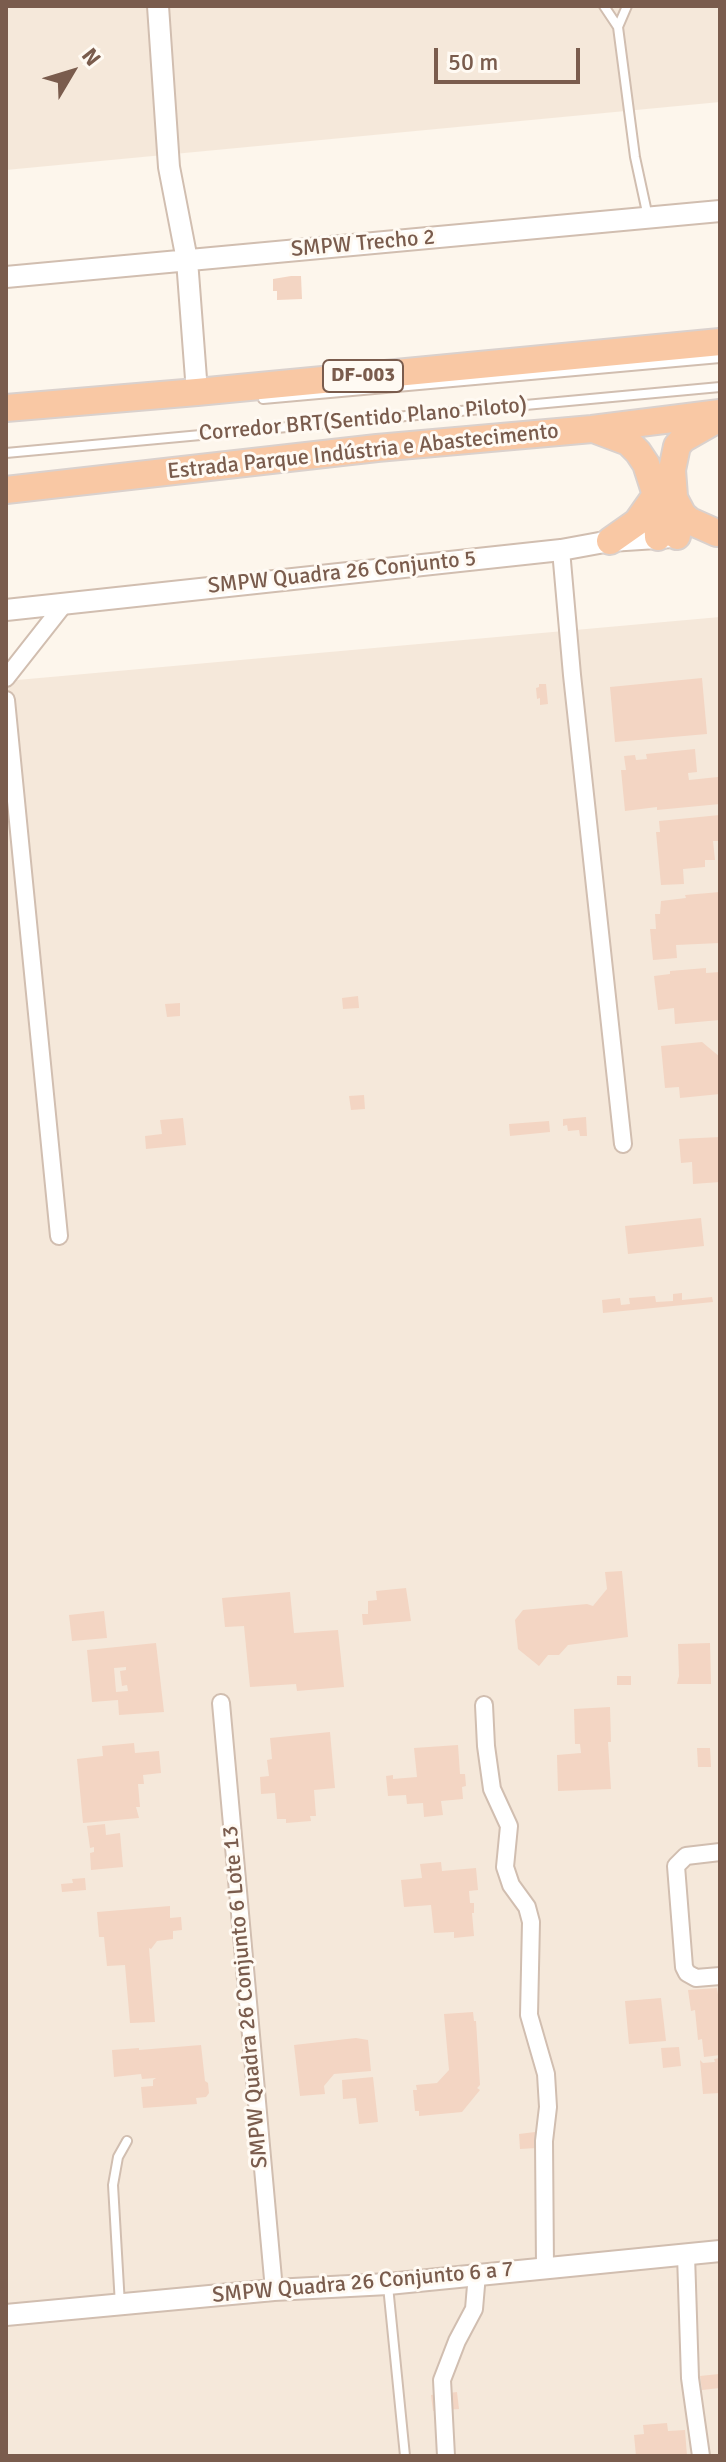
<!DOCTYPE html>
<meta charset="utf-8">
<style>
body{margin:0}
#map{position:relative;width:726px;height:2462px;overflow:hidden;background:#fdf6ec;font-family:Signika,sans-serif}
canvas{display:block}
.frame{position:absolute;inset:0;border:8px solid #7a5c4d;pointer-events:none}
.north{position:absolute;left:32px;top:32px;width:80px;height:80px;-webkit-text-stroke:6px #fffaf3;paint-order:stroke;rotate:52deg;font-size:22px;font-weight:700;line-height:32px;text-align:center;color:#7a5c4d}
.north::after{content:'';display:block;margin:auto;width:28px;height:36px;background:#7a5c4d;clip-path:polygon(50% 0,100% 100%,50% 72%,0 100%)}
.scale{position:absolute;left:434px;top:48px;width:146px;height:36px;box-sizing:border-box;border:4px solid #7a5c4d;border-top:0;padding-left:10px;font-size:24px;line-height:28px;white-space:nowrap;color:#7a5c4d;-webkit-text-stroke:6px #fffaf3;paint-order:stroke}
</style>
<div id="map">
<canvas width="726" height="2462"></canvas>
<div class="frame"></div>
<div class="north">N</div>
<div class="scale">50 m</div>
</div>
<script>
const ctx = document.querySelector('canvas').getContext('2d');
ctx.lineJoin = 'round';
function paint(path, color) { ctx.fillStyle = color; ctx.fill(path, 'evenodd'); }
const shape = rows => new Path2D(rows.map(r => 'M' + r).join(''));
function strokePath(path, color, width, dash) { ctx.strokeStyle = color; ctx.lineWidth = width; ctx.lineCap = dash ? 'butt' : 'round'; ctx.setLineDash(dash || []); ctx.stroke(path); }
function label(font, color, halo, rows, align = 'center') {
  ctx.font = font + ' Signika,sans-serif'; ctx.lineWidth = 6; ctx.setLineDash([]); ctx.textBaseline = 'middle'; ctx.strokeStyle = halo; ctx.fillStyle = color; for (const [text, x, y, turn = 0] of rows) {
    ctx.save(); ctx.translate(x, y); ctx.rotate((+turn || 0) * Math.PI / 180); ctx.textAlign = isNaN(turn) ? turn : align; if (halo) ctx.strokeText(text, 0, 0); ctx.fillText(text, 0, 0); ctx.restore();
  }
}
paint(shape([
 [6,6,720,6,720,102,6,170],
 [720,617,720,2456,6,2456,6,681]
]), '#f5e8da');
paint(shape([
 [291,276,301,276,302,299,277,300,277,291,273,291,273,279],
 [702,678,707,734,615,742,610,687],
 [539,684,546,684,548,704,540,705,540,698,537,699,536,688,539,687],
 [695,749,697,772,688,773,689,780,718,777,720,804,657,810,657,807,625,811,621,770,626,770,624,756,635,755,636,760,647,759,646,754],
 [720,815,720,841,713,841,715,860,705,860,705,867,683,869,684,884,661,885,656,832,660,832,659,821],
 [720,892,720,943,676,945,677,958,653,960,650,929,656,929,655,914,660,914,661,901,686,898,685,895],
 [706,968,706,973,720,972,720,1020,675,1024,674,1008,658,1010,654,976,670,974,670,971],
 [358,996,359,1008,343,1009,342,998],
 [180,1003,180,1016,167,1017,165,1004],
 [702,1042,720,1057,720,1094,680,1098,679,1087,665,1088,661,1046],
 [364,1095,365,1109,351,1110,349,1096],
 [586,1117,587,1136,580,1136,579,1130,568,1131,567,1125,563,1126,563,1119],
 [183,1118,186,1145,146,1149,145,1136,162,1134,160,1120],
 [549,1121,550,1132,510,1136,509,1124],
 [720,1137,720,1182,693,1184,692,1162,681,1163,679,1139],
 [701,1218,704,1246,628,1254,625,1226],
 [682,1293,682,1300,712,1297,713,1302,603,1313,602,1300,620,1298,621,1305,630,1304,629,1298,655,1296,656,1302,673,1301,673,1294],
 [622,1571,628,1637,568,1645,559,1655,548,1655,539,1666,518,1649,515,1620,523,1610,587,1604,593,1606,607,1589,605,1572],
 [406,1588,411,1621,363,1625,362,1614,368,1614,368,1601,377,1600,376,1591],
 [290,1592,294,1633,338,1630,344,1687,297,1691,296,1684,250,1687,244,1626,225,1627,222,1598],
 [104,1611,107,1638,72,1641,69,1615],
 [156,1643,164,1712,119,1715,118,1700,92,1702,87,1650],
 [126,1667,126,1670,120,1671,122,1686,127,1685,128,1691,116,1692,114,1668],
 [710,1643,711,1684,677,1684,679,1676,678,1644],
 [617,1676,631,1676,631,1685,617,1685],
 [610,1707,611,1742,608,1742,611,1789,558,1791,557,1755,581,1753,580,1744,575,1744,574,1709],
 [330,1732,335,1788,314,1790,316,1816,310,1816,311,1821,286,1823,286,1819,277,1819,275,1793,261,1794,260,1777,269,1776,267,1760,272,1759,270,1738],
 [134,1743,135,1753,159,1751,161,1773,143,1775,144,1784,138,1784,140,1807,136,1807,139,1818,83,1823,77,1759,103,1756,102,1746],
 [458,1745,460,1774,465,1774,466,1786,462,1787,463,1799,441,1801,443,1815,424,1817,423,1803,407,1804,406,1795,388,1796,386,1776,393,1775,393,1779,417,1777,414,1748],
 [697,1748,710,1748,711,1767,698,1767],
 [105,1824,106,1835,120,1833,123,1867,91,1870,90,1853,94,1852,94,1847,90,1848,87,1826],
 [441,1862,442,1871,476,1868,478,1890,469,1891,470,1903,474,1903,474,1913,472,1913,474,1936,454,1938,454,1932,434,1933,431,1905,404,1907,401,1880,422,1878,420,1864],
 [85,1878,86,1890,62,1892,61,1884,73,1883,72,1879],
 [170,1906,170,1918,181,1917,182,1930,173,1931,173,1939,157,1941,151,1949,149,1948,155,2022,130,2023,125,1965,107,1966,104,1937,99,1937,97,1912],
 [717,1988,720,2008,720,2055,704,2057,702,2039,698,2040,695,2010,691,2011,688,1990],
 [661,1998,666,2041,629,2044,625,2001],
 [473,2012,474,2021,476,2021,480,2085,477,2088,480,2090,462,2112,419,2116,419,2111,415,2111,413,2090,417,2090,416,2085,437,2083,449,2070,444,2014],
 [356,2038,368,2040,371,2071,334,2074,324,2086,325,2094,300,2096,294,2045],
 [201,2045,205,2081,208,2083,209,2093,206,2097,196,2098,197,2104,143,2108,141,2087,153,2086,153,2080,156,2078,142,2079,141,2074,114,2077,112,2050,139,2048,139,2050],
 [679,2047,681,2066,663,2068,661,2048],
 [720,2058,720,2093,703,2094,700,2060,703,2063,715,2062,714,2059],
 [373,2077,378,2122,359,2124,356,2098,343,2099,342,2080],
 [535,2132,537,2148,520,2149,519,2134],
 [719,2374,720,2388,702,2390,700,2376],
 [457,2392,459,2409,433,2411,431,2395],
 [667,2423,668,2431,685,2430,687,2456,636,2456,634,2435,644,2434,643,2425]
]), '#f3d5c3');
const service = shape([
 [604,6,618,27],
 [627,6,618,27,635,157,648,217],
 [263,399,720,358],
 [6,453,720,387],
 [388,2286,405,2456],
 [120,2305,113,2185,118,2157,127,2141]
]);
const minor = shape([
 [561,550,572,675,623,1144],
 [6,678,65,603],
 [6,700,59,1236],
 [221,1703,274,2290],
 [484,1705,486,1746,492,1789,509,1826,505,1867,511,1885,527,1907,531,1922,529,2015,546,2074,548,2107,544,2141,545,2267],
 [720,1852,686,1856,676,1866,684,1967,687,1973,696,1978,720,1976],
 [686,2255,690,2378,701,2456],
 [446,2456,442,2380,457,2341,474,2309,477,2274]
]);
const tertiary = shape([
 [158,6,169,167,187,260,197,392],
 [6,277,720,211],
 [6,610,561,550,610,541,672,537],
 [6,2315,274,2290,388,2284,720,2251]
]);
const trunk = shape([
 [6,408,197,392,720,342],
 [596,430,628,442,638,452,646,464,656,495,658,537],
 [6,490,377,448,592,429,720,413],
 [674,498,683,515,690,521,717,533],
 [677,536,672,470,677,446,683,439,718,419],
 [610,541,637,522,656,495]
]);
strokePath(service, '#d1beb0', 12);
strokePath(minor, '#d1beb0', 20);
strokePath(tertiary, '#d1beb0', 24);
strokePath(trunk, '#dad1cd', 30);
strokePath(service, '#fff', 8);
strokePath(minor, '#fff', 16);
strokePath(tertiary, '#fff', 20);
strokePath(trunk, '#f9c8a4', 26);
for (const [x, y, w] of [
 [363,376,80]
]) { const box = new Path2D(); box.roundRect(x - w / 2, y - 16, w, 32, 6); ctx.fillStyle = '#fffaf3'; ctx.fill(box); strokePath(box, '#7a5c4d', 2); }
label('bold 20px', '#7a5c4d', null, [
 ["DF-003",363,376]
]);
label('22px', '#7a5c4d', '#fffaf3', [
 ["SMPW Trecho 2",363,244,-5],
 ["Corredor BRT(Sentido Plano Piloto)",363,420,-5],
 ["Estrada Parque Indústria e Abastecimento",363,452,-6],
 ["SMPW Quadra 26 Conjunto 5",342,573,-6],
 ["SMPW Quadra 26 Conjunto 6 Lote 13",246,1997,-95],
 ["SMPW Quadra 26 Conjunto 6 a 7",363,2283,-5]
]);
</script>
